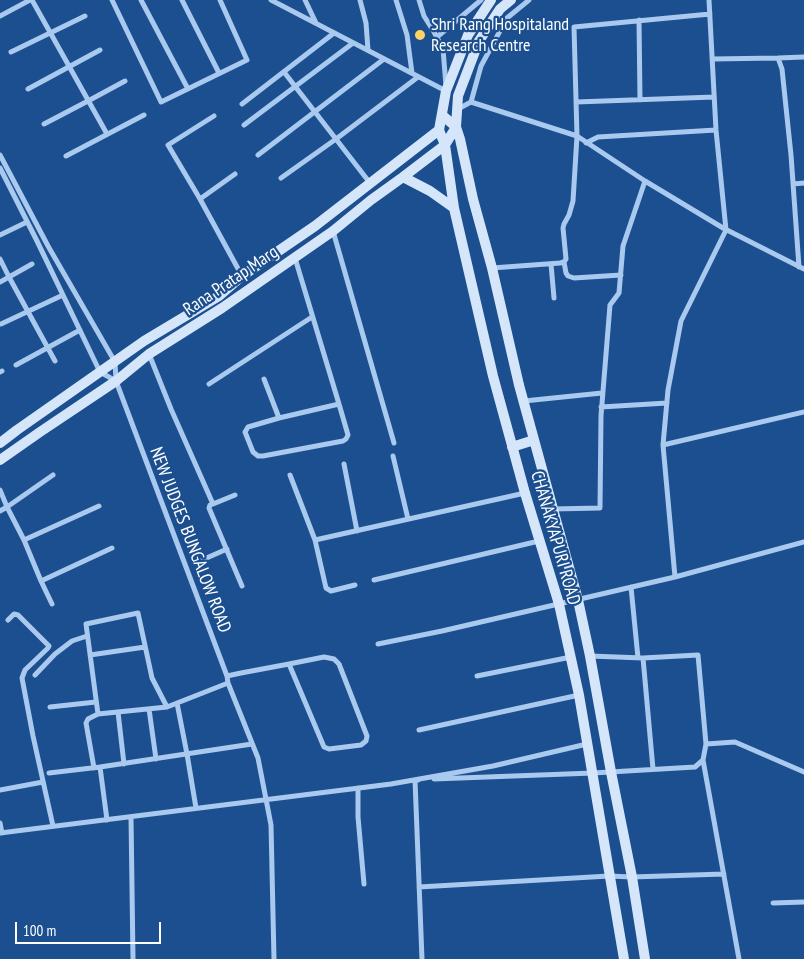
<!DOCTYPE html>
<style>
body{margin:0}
#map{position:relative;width:804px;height:959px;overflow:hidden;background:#1b4f8f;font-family:"PT Sans Narrow",sans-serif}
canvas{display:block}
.scale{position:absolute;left:15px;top:922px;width:146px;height:22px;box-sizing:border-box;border:2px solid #fff;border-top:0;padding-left:6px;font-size:15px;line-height:18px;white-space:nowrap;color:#fff;-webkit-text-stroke:4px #1b4f8f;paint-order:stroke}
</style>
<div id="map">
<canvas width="804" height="959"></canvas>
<div class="scale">100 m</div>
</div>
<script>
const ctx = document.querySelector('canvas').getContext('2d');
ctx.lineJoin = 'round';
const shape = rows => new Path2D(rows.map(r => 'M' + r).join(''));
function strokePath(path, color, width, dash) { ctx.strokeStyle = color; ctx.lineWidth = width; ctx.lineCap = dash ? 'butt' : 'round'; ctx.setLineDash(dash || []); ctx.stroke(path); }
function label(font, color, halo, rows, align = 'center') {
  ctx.font = font + ' "PT Sans Narrow",sans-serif'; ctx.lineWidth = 4.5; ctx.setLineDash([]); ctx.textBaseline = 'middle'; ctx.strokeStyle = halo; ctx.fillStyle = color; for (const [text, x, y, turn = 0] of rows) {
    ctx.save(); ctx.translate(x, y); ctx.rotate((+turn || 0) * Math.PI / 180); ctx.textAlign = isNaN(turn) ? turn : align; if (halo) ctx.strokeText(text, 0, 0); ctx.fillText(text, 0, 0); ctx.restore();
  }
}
strokePath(shape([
 [32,0,107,134],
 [112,0,161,102,247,60,220,0],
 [141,0,188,89],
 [182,0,219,73],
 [271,0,446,91],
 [305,0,316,23],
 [360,0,366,23,368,50],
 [396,0,407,35,412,73],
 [419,0,424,16,434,32,443,49,446,86],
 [0,16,30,0],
 [639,20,640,100],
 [437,37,481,0],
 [11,52,85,16],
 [778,58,804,57],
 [712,59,778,58,782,69,791,155,799,267],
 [284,72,370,183],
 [28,89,100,50],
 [471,102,577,136,645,181,723,228,804,269],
 [576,102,714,97],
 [242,104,334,33],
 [458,109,471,102,481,66,507,18,529,0],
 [214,116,168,145,200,199,242,276],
 [44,124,88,101,125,81],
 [244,125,353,43],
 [586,143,598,137,716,130],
 [0,155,48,246,115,362,116,381,227,676,228,683,258,758,271,825,274,959],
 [258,155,384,59],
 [66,156,144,115],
 [0,168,37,241,100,372,116,381],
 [281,178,336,139,418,77],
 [793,184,804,183],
 [200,199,235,174],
 [333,231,394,443],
 [0,235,27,222],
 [0,259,9,277,55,361],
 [564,262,566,273,568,276,574,278,621,275],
 [551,264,554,298],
 [492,268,560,263,564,262,566,259,563,228,564,224,569,215,573,201,577,136,574,27,710,14],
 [0,282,32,264],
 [1,324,63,295],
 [149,354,171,409,213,504,210,505,209,508,242,586],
 [16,365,80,330],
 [0,372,2,371],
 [264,379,279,418,248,427,245,432,253,452,258,456,263,456,343,441,346,439,348,435,339,404,295,258],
 [209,384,312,317],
 [524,401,602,393],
 [601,407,667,403],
 [279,418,339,404],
 [663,445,668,390,681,321,726,230,716,130,709,0],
 [393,456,408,519],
 [344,464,357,531],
 [290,475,315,540,326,588,331,591,355,585],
 [0,490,7,507,53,475],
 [213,504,235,495],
 [553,509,600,508,601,416,610,305,619,293,623,246,645,181],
 [0,511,7,507,24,540,41,581,112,548],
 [24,540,99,506],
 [315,540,525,493],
 [202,560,227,549],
 [675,577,663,445,804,412],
 [374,580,539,541],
 [41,581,52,604],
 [631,587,638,658],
 [8,620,14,614,18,615,49,646,48,648,25,670,22,678,33,736,53,826],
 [378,644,442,631,675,577,804,542],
 [90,655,145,647],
 [590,656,643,658,698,655,706,744],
 [643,658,653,769],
 [35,675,55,654,72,641,87,636],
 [227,676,241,673,289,664,324,657,334,659,339,664,367,736,366,741,361,745,329,749,324,747,289,664],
 [477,676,571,657],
 [177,703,187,754,196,808],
 [50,707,96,702],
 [167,707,152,678,138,613,86,624,98,714,167,707,228,683],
 [149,709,156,759],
 [118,712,124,764],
 [419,730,579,695],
 [703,760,739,959],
 [100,767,107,820],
 [94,768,86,723,88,719,98,714],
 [49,773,100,767,252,744],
 [434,779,593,773,695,767,703,760,706,744,735,742,804,772],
 [418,780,415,780,422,959],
 [358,788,358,817,364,884],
 [0,790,43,782],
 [131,817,133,959],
 [0,823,2,833],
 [0,833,391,784,493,766,587,744],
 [419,887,609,876,632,877,724,874],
 [773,903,804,902]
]), '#a9c9ee', 5);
strokePath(shape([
 [442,115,456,127,460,139,473,199,492,268,519,385,578,600,590,656,611,772,632,877,645,959],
 [439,130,445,145,454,208,493,376,525,493,559,604,579,695,624,959],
 [403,177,430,191,454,208],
 [0,443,17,430,144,341,219,296,242,276,315,226,439,130,446,91,468,35,491,0],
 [512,447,534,440],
 [0,460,40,432,116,381,149,354,222,308,333,231,371,200,403,177,445,145,456,127,458,96,479,41,500,9,511,0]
]), '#d6e6fa', 10);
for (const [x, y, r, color] of [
 [420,35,6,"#ffd166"]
]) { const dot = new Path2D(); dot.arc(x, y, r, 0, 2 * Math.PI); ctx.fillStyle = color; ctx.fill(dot); strokePath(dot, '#1b4f8f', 2); }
label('18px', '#fff', '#1b4f8f', [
 ["Shri Rang Hospitaland",431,25],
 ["Research Centre",431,46]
], 'left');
label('18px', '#fff', '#1b4f8f', [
 ["Rana Pratap Marg",231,281,-34],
 ["CHANAKYAPURI ROAD",555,538,74],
 ["NEW JUDGES BUNGALOW ROAD",190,540,69]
]);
</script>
